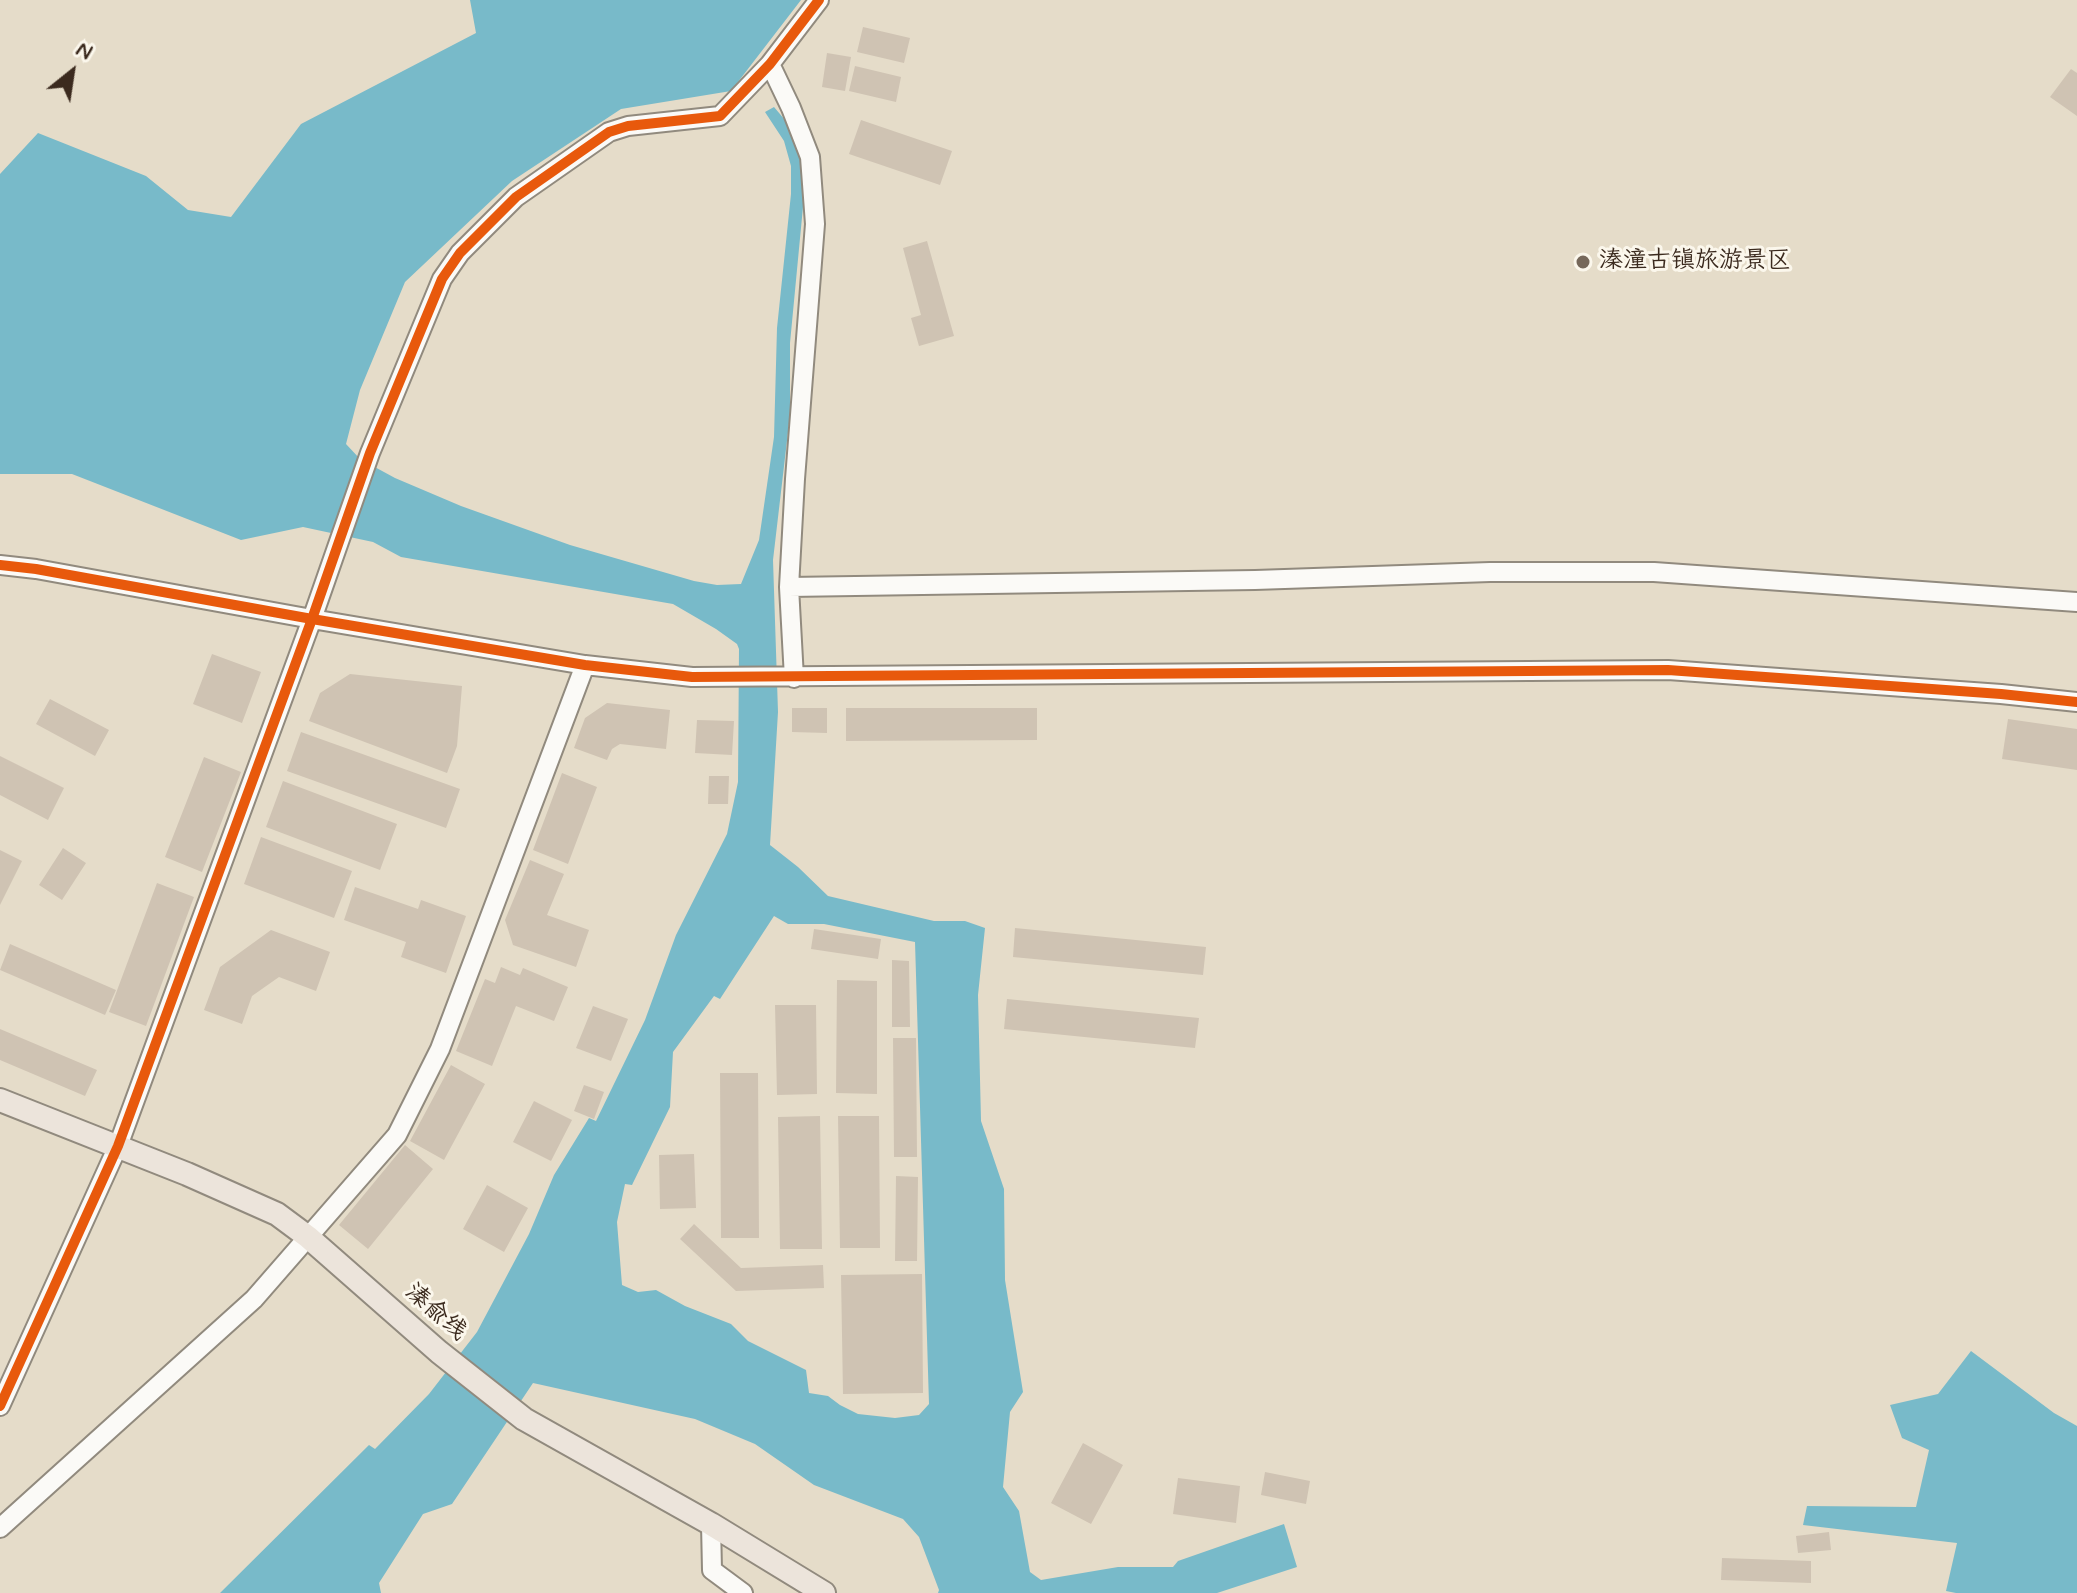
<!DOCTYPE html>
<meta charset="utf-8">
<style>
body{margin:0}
#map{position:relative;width:2077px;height:1593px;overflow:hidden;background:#e5dcc9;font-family:Mynerve,sans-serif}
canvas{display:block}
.north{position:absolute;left:32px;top:32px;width:80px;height:80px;-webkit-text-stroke:6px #fbf7ec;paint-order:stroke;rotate:30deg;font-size:22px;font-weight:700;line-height:32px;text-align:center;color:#3b2a1e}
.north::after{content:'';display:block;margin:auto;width:28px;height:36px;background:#3b2a1e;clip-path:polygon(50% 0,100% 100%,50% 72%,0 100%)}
</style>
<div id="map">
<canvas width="2077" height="1593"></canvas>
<div class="north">N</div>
</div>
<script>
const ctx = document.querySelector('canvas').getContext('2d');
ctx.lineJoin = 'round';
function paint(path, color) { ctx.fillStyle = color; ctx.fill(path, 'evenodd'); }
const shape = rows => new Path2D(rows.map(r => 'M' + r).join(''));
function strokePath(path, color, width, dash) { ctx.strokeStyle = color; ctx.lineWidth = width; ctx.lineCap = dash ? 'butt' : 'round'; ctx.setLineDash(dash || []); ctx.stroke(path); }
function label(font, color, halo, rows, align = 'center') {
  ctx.font = font + ' Mynerve,"LXGW WenKai TC",sans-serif'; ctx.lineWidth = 6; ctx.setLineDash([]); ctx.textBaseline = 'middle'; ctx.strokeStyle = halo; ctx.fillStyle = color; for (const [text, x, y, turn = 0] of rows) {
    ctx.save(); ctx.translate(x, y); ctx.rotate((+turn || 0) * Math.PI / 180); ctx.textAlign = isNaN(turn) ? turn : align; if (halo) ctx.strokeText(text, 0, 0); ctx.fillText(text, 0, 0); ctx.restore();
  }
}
paint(shape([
 [470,0,801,0,731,91,621,109,512,181,405,282,360,390,346,444,360,459,395,478,461,506,570,545,694,581,717,585,741,584,759,540,774,437,777,328,791,194,791,166,784,141,765,112,774,107,802,140,807,165,790,343,790,415,773,560,778,712,770,845,798,867,828,896,934,921,965,921,985,928,978,995,981,1121,1004,1189,1005,1280,1023,1392,1010,1412,1003,1487,1019,1511,1030,1572,1041,1580,1118,1567,1173,1567,1178,1561,1284,1524,1297,1567,1217,1593,938,1593,939,1590,919,1537,903,1519,814,1485,755,1444,695,1419,533,1383,452,1504,423,1514,379,1583,381,1593,220,1593,369,1445,375,1449,429,1394,477,1332,529,1234,554,1175,589,1118,596,1121,645,1020,676,935,727,834,738,782,739,649,737,644,716,629,673,604,401,557,373,542,303,527,241,540,72,474,0,474,0,174,38,133,146,176,188,210,231,217,301,124,476,33],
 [774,916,788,924,824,924,915,942,929,1404,919,1415,895,1418,858,1414,840,1405,828,1396,809,1393,806,1370,748,1341,731,1324,685,1306,656,1290,638,1292,622,1285,617,1222,625,1184,632,1185,670,1107,673,1052,714,996,720,999],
 [1971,1351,2054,1413,2077,1426,2077,1593,1956,1593,1946,1591,1957,1543,1803,1525,1807,1506,1916,1507,1929,1450,1902,1438,1890,1405,1938,1394]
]), '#78bac9');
paint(shape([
 [863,27,910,38,904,63,857,52],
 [827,53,851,57,845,91,822,87],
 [855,66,901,77,896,102,849,91],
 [2071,69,2077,73,2077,116,2050,97],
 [861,120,952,151,940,185,849,154],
 [927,241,954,336,919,346,911,318,921,315,903,248],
 [212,654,261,672,242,723,193,704],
 [350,674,462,686,457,746,447,773,309,721,320,693],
 [50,699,109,730,95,756,36,724],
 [607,703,670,710,666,749,620,744,612,749,607,760,574,748,585,718],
 [792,708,827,708,827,733,792,732],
 [846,708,1037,708,1037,740,846,741],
 [2008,719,2077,729,2077,770,2002,759],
 [697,720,734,721,732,755,695,753],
 [301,732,460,789,446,828,287,771],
 [0,756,64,788,48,820,0,795],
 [204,757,241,772,202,872,165,857],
 [562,773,597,787,568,864,533,850],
 [709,776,729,776,728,804,708,804],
 [283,781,397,824,380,870,266,827],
 [261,837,352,871,334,918,244,884],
 [63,848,86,863,62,900,39,885],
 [0,850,22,861,0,905],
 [530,860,564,874,547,915,589,930,576,967,513,945,505,920],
 [157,883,194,897,146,1026,109,1012],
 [355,887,418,909,421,900,466,916,446,973,401,957,406,942,344,920],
 [1015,928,1206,947,1203,975,1013,957],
 [814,929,881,939,878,959,811,949],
 [271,930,330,952,316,991,279,977,252,996,242,1024,204,1010,220,967],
 [10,944,116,990,105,1015,0,970],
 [892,960,909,961,910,1027,892,1027],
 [501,967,520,975,523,968,568,987,554,1021,516,1006,492,1066,456,1051,485,979,495,983],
 [837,980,877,981,877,1094,836,1093],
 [1007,999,1199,1018,1195,1048,1004,1029],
 [775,1005,816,1005,817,1094,777,1095],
 [593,1006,628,1019,611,1061,576,1048],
 [0,1029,97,1070,85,1096,0,1060],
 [893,1038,916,1038,917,1157,894,1157],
 [451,1065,485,1084,444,1160,410,1141],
 [720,1073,758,1073,759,1238,721,1238],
 [584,1085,604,1092,594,1119,574,1111],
 [534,1101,572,1120,551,1161,513,1142],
 [820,1116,822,1249,780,1249,778,1117],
 [838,1116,879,1116,880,1248,840,1248],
 [405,1145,433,1169,368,1249,339,1225],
 [694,1154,696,1208,660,1209,659,1155],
 [896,1176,918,1177,917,1261,895,1261],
 [487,1185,528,1208,504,1252,463,1229],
 [694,1224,741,1268,823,1265,824,1288,736,1291,680,1239],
 [922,1274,923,1393,843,1394,841,1275],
 [1083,1443,1123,1465,1091,1524,1051,1503],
 [1265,1472,1310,1481,1306,1504,1261,1495],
 [1178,1478,1240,1486,1236,1523,1173,1514],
 [1829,1532,1831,1550,1798,1553,1796,1536],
 [1722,1558,1811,1561,1811,1583,1721,1580]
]), '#cfc3b3');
const minor = shape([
 [770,64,791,108,810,157,815,224,795,479,789,587,794,678],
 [0,565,36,569,312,619,585,665,692,677,1668,670,2001,694,2077,702],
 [789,587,1255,580,1490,572,1654,572,2077,602],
 [0,1406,118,1146,312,619,370,453,442,279,460,253,516,197,609,132,628,126,720,116,770,64,819,0],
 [711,1524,712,1570,743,1593],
 [0,1528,254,1299,397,1135,440,1049,585,665]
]);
const major = shape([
 [0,1100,187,1174,277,1214,308,1237,439,1352,524,1419,711,1524,824,1593]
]);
strokePath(minor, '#918a7e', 22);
strokePath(major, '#918a7e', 26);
strokePath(minor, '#fbfaf7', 18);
strokePath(major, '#ece4db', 22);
strokePath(shape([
 [0,565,36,569,312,619,585,665,692,677,1668,670,2001,694,2077,702],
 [0,1406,118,1146,312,619,370,453,442,279,460,253,516,197,609,132,628,126,720,116,770,64,819,0]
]), '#e8590c', 10);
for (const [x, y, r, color] of [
 [1583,262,8,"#76685a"]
]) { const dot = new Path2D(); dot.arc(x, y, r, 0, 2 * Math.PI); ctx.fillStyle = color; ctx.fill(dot); strokePath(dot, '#fbf7ec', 3); }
label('24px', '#3b2a1e', '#fbf7ec', [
 ["溱潼古镇旅游景区",1599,262]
], 'left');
label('24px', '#3b2a1e', '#fbf7ec', [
 ["溱俞线",435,1313,41]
]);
</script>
